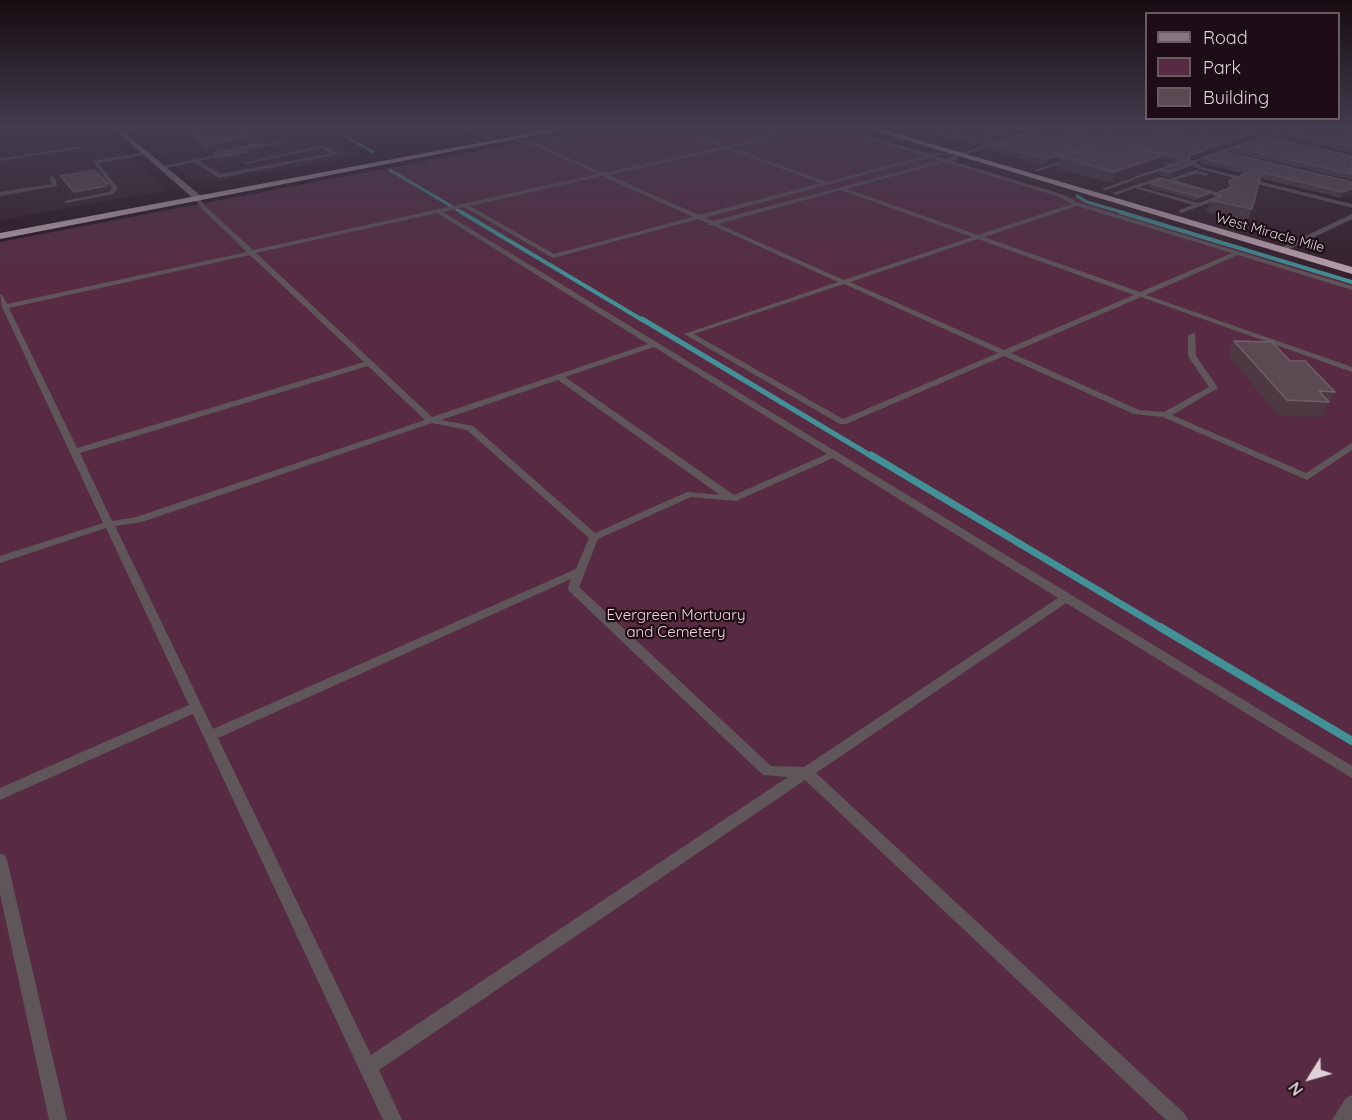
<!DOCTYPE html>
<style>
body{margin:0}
#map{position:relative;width:1352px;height:1120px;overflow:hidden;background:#28161f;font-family:Quicksand,sans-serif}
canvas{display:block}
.legend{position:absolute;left:1145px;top:12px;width:195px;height:108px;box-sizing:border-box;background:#1e0d16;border:2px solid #6a5b63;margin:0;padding:8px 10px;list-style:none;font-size:18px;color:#ddd1d6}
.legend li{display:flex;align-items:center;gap:12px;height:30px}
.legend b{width:30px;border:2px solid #6a5b63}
.north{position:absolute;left:1280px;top:1048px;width:60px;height:60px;-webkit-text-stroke:4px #1e0d16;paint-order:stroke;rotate:233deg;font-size:16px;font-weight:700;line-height:24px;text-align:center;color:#ddd1d6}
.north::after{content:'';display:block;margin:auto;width:21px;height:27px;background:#ddd1d6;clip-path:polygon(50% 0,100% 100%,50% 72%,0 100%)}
</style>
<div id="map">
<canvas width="1352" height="1120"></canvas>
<ul class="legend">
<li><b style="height:8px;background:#86767d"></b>Road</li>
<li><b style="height:16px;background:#582b42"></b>Park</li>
<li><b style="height:16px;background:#5c4a52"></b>Building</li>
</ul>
<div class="north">N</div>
</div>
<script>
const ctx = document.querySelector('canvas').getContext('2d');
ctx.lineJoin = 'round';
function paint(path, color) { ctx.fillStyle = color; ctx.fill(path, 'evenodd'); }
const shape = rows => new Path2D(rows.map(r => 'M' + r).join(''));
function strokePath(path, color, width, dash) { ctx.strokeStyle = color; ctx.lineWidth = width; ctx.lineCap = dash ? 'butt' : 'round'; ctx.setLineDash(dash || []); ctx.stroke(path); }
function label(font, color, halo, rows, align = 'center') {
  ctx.font = font + ' Quicksand,sans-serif'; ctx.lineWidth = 4.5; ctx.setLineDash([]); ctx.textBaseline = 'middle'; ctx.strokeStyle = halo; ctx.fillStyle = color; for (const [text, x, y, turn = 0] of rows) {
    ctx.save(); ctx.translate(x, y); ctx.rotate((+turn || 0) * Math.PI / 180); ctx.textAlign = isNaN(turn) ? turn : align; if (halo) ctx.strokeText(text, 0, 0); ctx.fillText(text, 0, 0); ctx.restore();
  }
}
paint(shape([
 [0,128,99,128,164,189,163,191,0,220],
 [127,128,285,128,299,136,320,132,361,156,200,184,195,182],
 [466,128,598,128,504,146],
 [845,128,1050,128,1042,131,1352,209,1352,282]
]), '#351f2a');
paint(shape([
 [598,128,845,128,1352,282,1352,1120,0,1120,0,242]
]), '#582b42');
strokePath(shape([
 [331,128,373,152],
 [390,170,463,213],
 [1077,196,1087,202,1125,213]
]), '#429196', 3);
strokePath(shape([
 [461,212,644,321],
 [1120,212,1352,282]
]), '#429196', 4);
strokePath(shape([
 [642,319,873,457]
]), '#429196', 5);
strokePath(shape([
 [871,455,1163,629]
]), '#429196', 7);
strokePath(shape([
 [1160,627,1352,741]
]), '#429196', 8);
paint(shape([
 [22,128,32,128,0,133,0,131,22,128],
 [599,128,607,128,537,142,538,144,603,173,722,147,671,128,676,128,727,146,773,136,750,128,756,128,780,136,732,148,827,182,924,156,835,128,841,128,930,154,937,153,960,153,957,159,951,161,1061,194,1079,203,1352,286,1352,290,1238,255,1146,295,1352,367,1352,372,1141,297,1011,353,1139,410,1164,412,1209,387,1188,356,1188,335,1195,333,1196,356,1218,388,1172,415,1306,473,1352,443,1352,450,1307,480,1163,417,1134,414,1004,356,846,424,840,424,684,334,838,282,712,225,708,225,708,223,698,219,553,258,464,207,443,212,1352,766,1352,778,1066,603,816,773,1185,1114,1188,1120,1166,1120,805,780,379,1070,402,1120,383,1120,193,714,0,800,0,788,189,705,106,528,0,563,0,556,103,523,2,307,0,294,2,295,7,304,247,252,200,207,195,198,198,196,204,205,253,250,598,174,534,146,509,139,511,138,533,143,532,141,534,140,599,128],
 [726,149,821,183,699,215,608,175,726,149],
 [954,155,945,159,935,156,937,155,954,155],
 [930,157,940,161,713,221,704,218,930,157],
 [945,162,1057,196,1072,204,978,235,847,189,945,162],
 [602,176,693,217,554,254,470,206,602,176],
 [841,190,972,237,844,280,718,224,841,190],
 [1077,206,1232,253,1140,292,984,237,1077,206],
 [437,213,648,344,432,417,256,253,437,213],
 [978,239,1134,295,1004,350,850,282,978,239],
 [250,255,364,362,77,448,9,308,250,255],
 [844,284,998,353,843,419,694,334,844,284],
 [654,347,827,454,734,495,565,377,654,347],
 [368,366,425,420,136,517,112,521,80,453,368,366],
 [558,380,720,495,687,492,595,533,473,426,441,420,558,380],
 [432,423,467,430,589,538,576,569,213,729,115,526,142,522,432,423],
 [833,458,1058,598,804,767,771,766,579,587,598,539,691,497,736,501,833,458],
 [571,579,568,588,569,591,763,775,788,777,371,1055,218,738,571,579],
 [908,128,914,128,904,131,902,130,908,128],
 [1259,128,1265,128,1247,134,1245,133,1259,128],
 [974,138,995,144,995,145,993,146,972,140,974,138],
 [284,141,286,143,250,149,248,148,284,141],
 [1244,143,1248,144,1195,162,1202,167,1352,204,1352,208,1198,169,1189,162,1244,143],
 [323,145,339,154,219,178,194,162,162,169,159,167,231,152,231,154,199,161,220,174,332,153,322,148,245,164,243,163,323,145],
 [81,146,83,148,0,161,0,159,81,146],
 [145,152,147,154,98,163,118,188,113,194,67,203,64,201,109,192,112,188,93,161,145,152],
 [1148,158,1176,164,1178,165,1164,171,1162,168,1170,165,1148,160,1148,158],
 [1069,159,1073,160,1039,171,1034,170,1069,159],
 [1196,170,1209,174,1206,176,1196,174,1175,180,1226,195,1226,197,1181,213,1179,212,1179,210,1193,205,1135,188,1116,195,1113,193,1159,177,1169,179,1196,170],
 [1161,180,1218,196,1198,203,1140,187,1161,180],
 [1144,174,1149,175,1106,190,1101,189,1144,174],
 [52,176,55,178,57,186,0,196,0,192,52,184,49,178,52,176],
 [0,854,5,855,7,860,67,1120,49,1120,0,894,0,854],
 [1352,1095,1352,1120,1332,1120,1346,1098,1352,1095]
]), '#5f565a');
paint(shape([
 [137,128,152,128,120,134,117,132,137,128],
 [463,128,471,128,499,141,494,142,463,128],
 [1219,128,1230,128,1286,141,1283,143,1219,128],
 [1007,139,1009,142,958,156,955,154,1007,139],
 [1352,214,1352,219,1283,252,1276,250,1352,214]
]), '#5f565a');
paint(shape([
 [113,128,119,128,201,196,201,200,195,200,113,128]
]), '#86767d');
paint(shape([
 [558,128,573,128,0,239,0,233,558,128],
 [866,128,877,128,1352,267,1352,274,866,128]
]), '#bea6b1');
paint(shape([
 [176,128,241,128,253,136,255,144,266,153,248,156,249,159,222,164,217,160,215,153,210,154],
 [428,128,467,128,468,133,446,137],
 [927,128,1037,128,992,141,972,136,980,140,980,144,976,146,935,134,935,131,927,129],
 [1062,128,1229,128,1253,133,1251,138,1190,159,1194,168,1169,177,1158,175,1133,184,1134,178,1177,163,1165,160,1163,165,1111,183,1057,168,1059,161,1044,165,988,149,989,144,1108,141,1107,144,1114,142],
 [1174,135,1212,143,1211,143],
 [1229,128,1256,128,1247,130],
 [1261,128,1352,128,1352,132,1334,128,1352,133,1352,153,1259,132],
 [1234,147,1352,156,1352,180,1232,152],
 [1202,158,1352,182,1352,194,1340,198,1260,178,1252,209,1248,221,1206,212,1214,194,1227,189,1229,181,1245,174,1200,163],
 [61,176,108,184,109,188,108,190,76,196,62,180],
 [1149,183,1211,196,1198,201,1148,187],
 [1234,341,1290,361,1335,392,1322,417,1279,416,1228,355]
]), '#4c3942');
paint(shape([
 [445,128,467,128,468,133,446,137],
 [481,128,496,128,481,130],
 [1022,128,1037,128,992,141,993,136],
 [1253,133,1251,138,1188,160,1190,155],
 [253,136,255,145,210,154,207,145],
 [980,140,980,144,976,146,977,141],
 [1108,141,1106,147,1059,157,1059,161,1044,165,1046,159],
 [264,146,266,153,248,156,249,159,222,164,220,157,242,149],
 [1166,155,1163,165,1111,183,1114,172],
 [1195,163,1194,168,1169,177,1171,172],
 [1160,170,1158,175,1133,184,1134,178],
 [108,184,109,188,108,190,76,196,74,192],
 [1352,189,1352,194,1340,198,1342,192],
 [1212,192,1211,196,1198,201,1199,197]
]), '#37242d');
const building = shape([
 [185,128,241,128,253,136,207,145,185,128],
 [941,128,1022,128,993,136,973,132,971,137,980,140,977,141,935,130,942,128,941,128],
 [1045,128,1059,128,1108,141,1046,159,989,144,1045,128],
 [1080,128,1145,128,1211,143,1216,141,1214,138,1165,128,1229,128,1253,133,1190,155,1189,159,1195,163,1171,172,1160,170,1134,178,1180,162,1182,159,1121,143,1121,139,1080,128],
 [1261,128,1331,128,1352,133,1352,147,1261,128],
 [1265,136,1352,156,1352,174,1234,147,1265,136],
 [1113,142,1166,155,1114,172,1059,157,1113,142],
 [261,143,264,146,242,149,247,152,220,157,214,153,261,143],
 [1221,151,1352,182,1352,189,1342,192,1202,158,1221,151],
 [95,170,108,184,106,186,74,192,61,176,95,170],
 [1249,172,1261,175,1252,209,1210,200,1222,196,1214,194,1232,187,1229,181,1249,172],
 [1162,179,1212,192,1199,197,1149,183,1162,179],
 [1234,341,1272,342,1290,361,1305,361,1335,392,1319,391,1329,402,1287,400,1234,341]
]);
paint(building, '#5c4a52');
strokePath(building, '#705f67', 1.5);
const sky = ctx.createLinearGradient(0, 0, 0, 284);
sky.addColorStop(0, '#160c11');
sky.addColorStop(0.45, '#423c4d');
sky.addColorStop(1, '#423c4d00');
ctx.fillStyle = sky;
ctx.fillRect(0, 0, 1352, 284);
label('14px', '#ddd1d6', '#1e0d16', [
 ["West Miracle Mile",1270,233,16]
]);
label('15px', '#f5d0e1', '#1e0d16', [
 ["Evergreen Mortuary",676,615],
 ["and Cemetery",676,632]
]);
</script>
